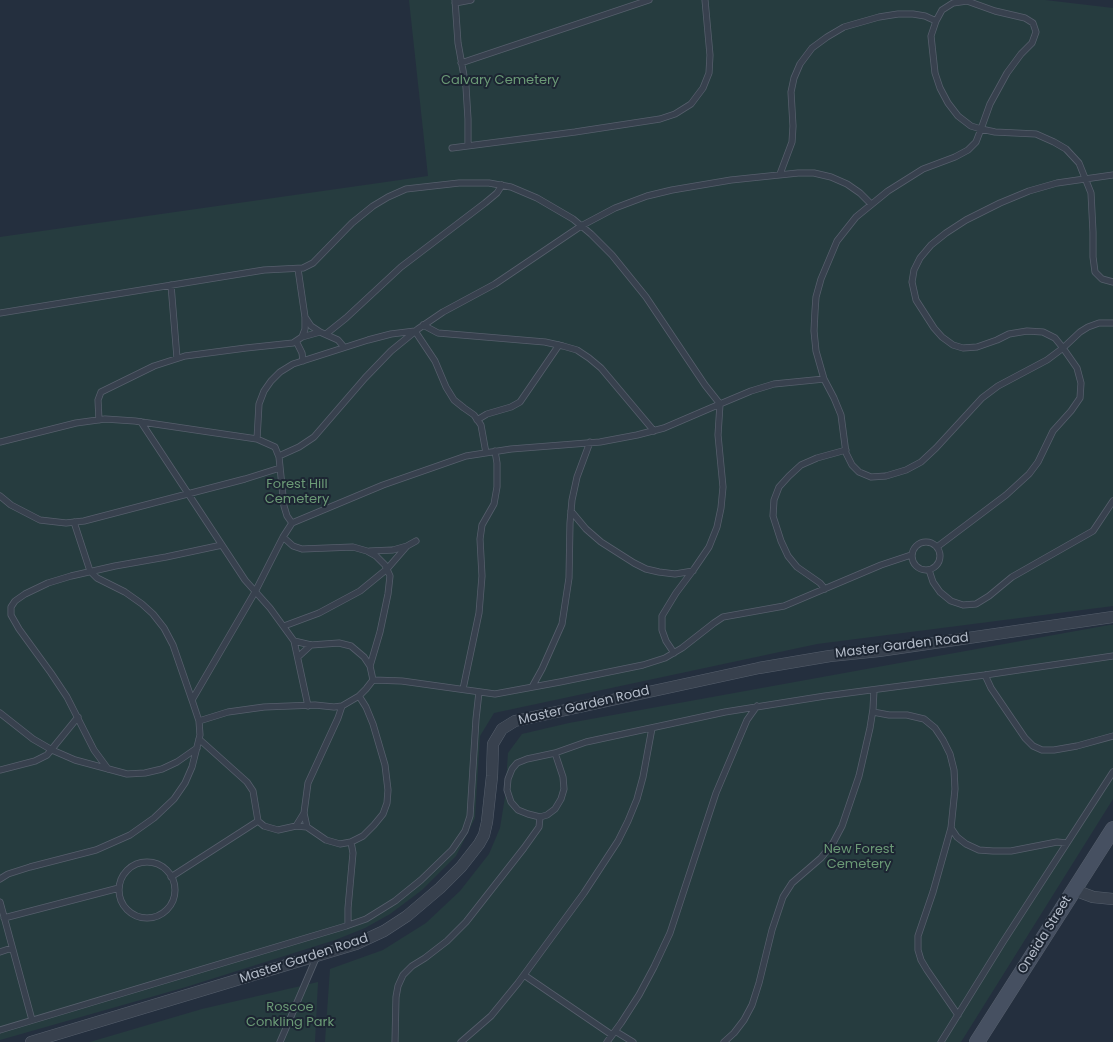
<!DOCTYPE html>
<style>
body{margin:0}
canvas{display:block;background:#242f3e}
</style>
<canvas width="1113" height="1042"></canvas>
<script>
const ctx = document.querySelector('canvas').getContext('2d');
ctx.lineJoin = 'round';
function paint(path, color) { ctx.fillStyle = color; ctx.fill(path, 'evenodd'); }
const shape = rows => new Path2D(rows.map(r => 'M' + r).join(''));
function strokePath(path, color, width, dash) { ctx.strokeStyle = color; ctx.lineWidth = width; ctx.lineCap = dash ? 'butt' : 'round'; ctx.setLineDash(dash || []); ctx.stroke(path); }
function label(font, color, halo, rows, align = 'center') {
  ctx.font = font + ' Poppins,sans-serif'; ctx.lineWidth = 4; ctx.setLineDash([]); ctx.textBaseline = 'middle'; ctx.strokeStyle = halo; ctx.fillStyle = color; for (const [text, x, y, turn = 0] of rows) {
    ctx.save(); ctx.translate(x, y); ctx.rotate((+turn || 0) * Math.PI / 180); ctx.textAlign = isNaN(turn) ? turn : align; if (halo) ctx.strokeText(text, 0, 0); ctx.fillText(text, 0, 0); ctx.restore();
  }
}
paint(shape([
 [409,0,1045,0,1113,8,1113,606,817,644,494,713,480,736,475,818,456,856,422,890,390,914,365,928,335,940,186,987,0,1040,0,237,428,176],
 [1109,625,1113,625,1113,799,961,1042,325,1042,330,969,383,950,426,923,460,891,489,854,500,828,505,797,508,753,522,734,569,723],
 [318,982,315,1042,90,1042,202,1009]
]), '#263c3f');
const lane = shape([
 [455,0,458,43,466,87,468,119,468,146],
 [455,3,471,0],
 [461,63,649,0],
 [452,148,575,132,660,119,675,114,691,104,703,88,709,73,710,55,705,0],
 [780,174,792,142,793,126,791,92,794,78,800,64,812,48,827,37,844,27,879,17,898,14,913,14,925,16,936,21],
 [1113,175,1057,183,1029,191,1000,203,966,220,946,233,931,245,920,258,914,270,912,282,916,300,934,328,942,337,953,345,963,348,977,347,997,340,1009,334,1027,331,1043,332,1055,338,1063,348,1080,332,1088,327,1099,323,1113,323],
 [171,285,177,358],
 [0,313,264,270,303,268,313,263,352,223,373,206,388,197,406,189,459,183,489,183,511,187,537,198,573,219,591,234,612,255,646,297,705,385,720,404,718,435,723,487,721,508,717,527,709,547,694,569,676,593,662,616,662,630,666,641,674,653],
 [305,317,311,326,320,332],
 [423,325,438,333,545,342,563,346,577,350,589,358,601,368,654,431],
 [326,334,346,318,401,267,485,203,497,193,502,185],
 [302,337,320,332,338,340,344,347],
 [296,341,302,353,303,361],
 [824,379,816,351,814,331,815,311,816,297,821,279,837,241,856,217,888,191,923,169,955,157,968,150,976,142,981,129,990,104,1007,73,1021,54,1032,43,1036,32,1033,23,1025,18,995,11,967,1,953,3,942,10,936,21,931,36,935,73,940,88,948,103,958,116,971,126,981,129,995,132,1036,134,1054,142,1066,149,1079,163,1091,193,1093,232,1093,257,1095,272,1102,279,1113,282],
 [99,420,98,400,101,392,154,366,185,356,246,348,293,343,302,337,305,329,305,317,298,269],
 [477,420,487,414,511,407,520,402,559,345],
 [141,422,245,580,270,608,294,641,308,706],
 [257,439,259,404,264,391,271,381,280,372,293,364,368,340,391,334,415,331,435,361,446,387,454,400,464,408,474,415,481,425,486,453],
 [0,442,76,423,105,419,135,421,257,439,275,447,279,457,284,506,287,516,292,523],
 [279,456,299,447,314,437,365,378,391,351,418,329,443,312,495,284,581,226,615,208,647,196,672,190,731,180,798,173,814,173,831,177,847,184,860,193,871,204],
 [0,496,11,505,40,520,66,523,84,521,245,479,280,468],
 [571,511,586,529,601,542,634,563,646,569,659,572,675,574,693,571],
 [74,522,90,571,97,578,125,592,142,604,153,614,164,628,173,645,192,700],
 [283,537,293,546,302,549,353,547,367,551,376,556,385,565,390,576,388,594,380,632,370,666],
 '912 556a14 14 0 1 1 28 0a14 14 0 1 1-28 0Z',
 [370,551,393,550,407,546],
 [911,555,881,565,784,606,723,617,714,623,682,648,665,658,643,665,560,682,495,694,402,681,373,680,366,689,359,696,342,706,334,707,315,705,264,707,228,712,199,721,192,700,255,592,283,537,292,523,383,485,466,456,511,449,600,442,637,435,664,428,720,404,751,391,774,384,824,379,834,398,841,415,846,453,852,465,859,472,871,477,886,476,906,470,921,462,936,448,982,398,998,386,1047,360,1063,348,1077,368,1081,383,1080,398,1071,411,1053,431,1038,462,1029,474,1006,495,937,547],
 [929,570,933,582,940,592,951,601,963,605,976,604,989,596,1012,577,1093,531,1113,501],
 [825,589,820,583,797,567,788,556,781,541,773,516,774,500,779,487,789,476,801,465,817,458,846,450],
 [284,626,319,613,360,591,387,569,407,546,416,541],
 [294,641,311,645,339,643,351,646,364,657,370,666,373,680],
 [298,657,311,645],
 [985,675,991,688,1025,738,1033,746,1042,750,1054,750,1077,746,1113,736],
 [532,687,542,669,562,624,569,578,570,523,572,500,577,477,590,442],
 [463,689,479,613,482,576,480,539,482,525,494,504,497,487,497,463,495,451],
 [873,712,889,715,907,715,924,719,935,728,943,740,950,754,954,770,955,789,951,828,933,892,918,936,918,950,921,960,927,970,958,1015],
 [0,713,33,739,52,750,75,760,127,774,145,773,162,769,177,762,197,748],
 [199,739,247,782,253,791,258,821,264,826,278,830,296,826,307,827,326,840,340,844,351,842,363,836,374,825,383,814,387,803,388,790,385,765,373,724,366,707,359,696],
 [108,769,94,750,67,697,51,673,19,629,11,615,11,607,15,601,25,594,48,583,71,576,115,566,166,557,222,545],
 [0,770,35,761,47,755,78,717],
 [540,817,547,815,555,809,561,799,564,789,563,777,555,753],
 [296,826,304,813],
 [307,827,304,813,308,783,338,718,342,706],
 [951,828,957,837,966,844,979,850,993,851,1011,851,1057,842,1067,843],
 '119 890a28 28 0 1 1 56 0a28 28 0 1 1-56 0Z',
 [171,877,258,821],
 [0,879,8,874,30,867,96,850,130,835,154,818,174,799,185,783,192,767,200,735,199,721],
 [0,902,32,1020],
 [4,918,119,888],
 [348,925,348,908,353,853,351,842],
 [0,952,12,948],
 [524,975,612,1035],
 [0,1030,346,926,366,919,395,901,421,880,452,850,465,831,470,816,476,719,479,692],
 [615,1031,633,1042],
 [280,1042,317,956],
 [395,1042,396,997,398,986,403,975,412,966,425,958,447,941,466,922,524,848,539,827,540,817,528,814,518,810,511,802,507,790,508,779,512,769,517,763,527,759,555,753,586,742,725,712,825,696,985,675,1113,656],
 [461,1042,491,1016,518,983,584,893,618,841,628,821,637,799,643,777,652,728],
 [607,1042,621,1023,639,995,654,967,670,933,716,793,747,720,757,706],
 [724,1042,734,1033,744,1020,752,1005,759,983,772,930,783,897,792,883,821,858,833,843,842,826,859,776,870,728,873,709,874,690],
 [941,1042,1003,942,1113,772]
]);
const street = shape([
 [1074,890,1093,897,1113,899],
 [31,1042,356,944,384,931,407,916,440,888,461,867,479,844,484,835,487,822,492,776,493,744,502,729,515,721,759,668,830,656,879,651,1113,617]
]);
const secondary = shape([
 [977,1042,1113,829]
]);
strokePath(lane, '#565f6c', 7);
strokePath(street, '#565f6c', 12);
strokePath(secondary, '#565f6c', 16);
strokePath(lane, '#38414e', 5.5);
strokePath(street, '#38414e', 11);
strokePath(secondary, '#465061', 15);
label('13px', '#6b9a76', '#1d2633', [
 ["Calvary Cemetery",500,81],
 ["Forest Hill",297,485],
 ["Cemetery",297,500],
 ["New Forest",859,850],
 ["Cemetery",859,865],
 ["Roscoe",290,1008],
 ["Conkling Park",290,1023]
]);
label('13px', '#b4bcc9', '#1d2633', [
 ["Master Garden Road",902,646,-7],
 ["Master Garden Road",584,706,-13],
 ["Oneida Street",1045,935,-58],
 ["Master Garden Road",304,959,-18]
]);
</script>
